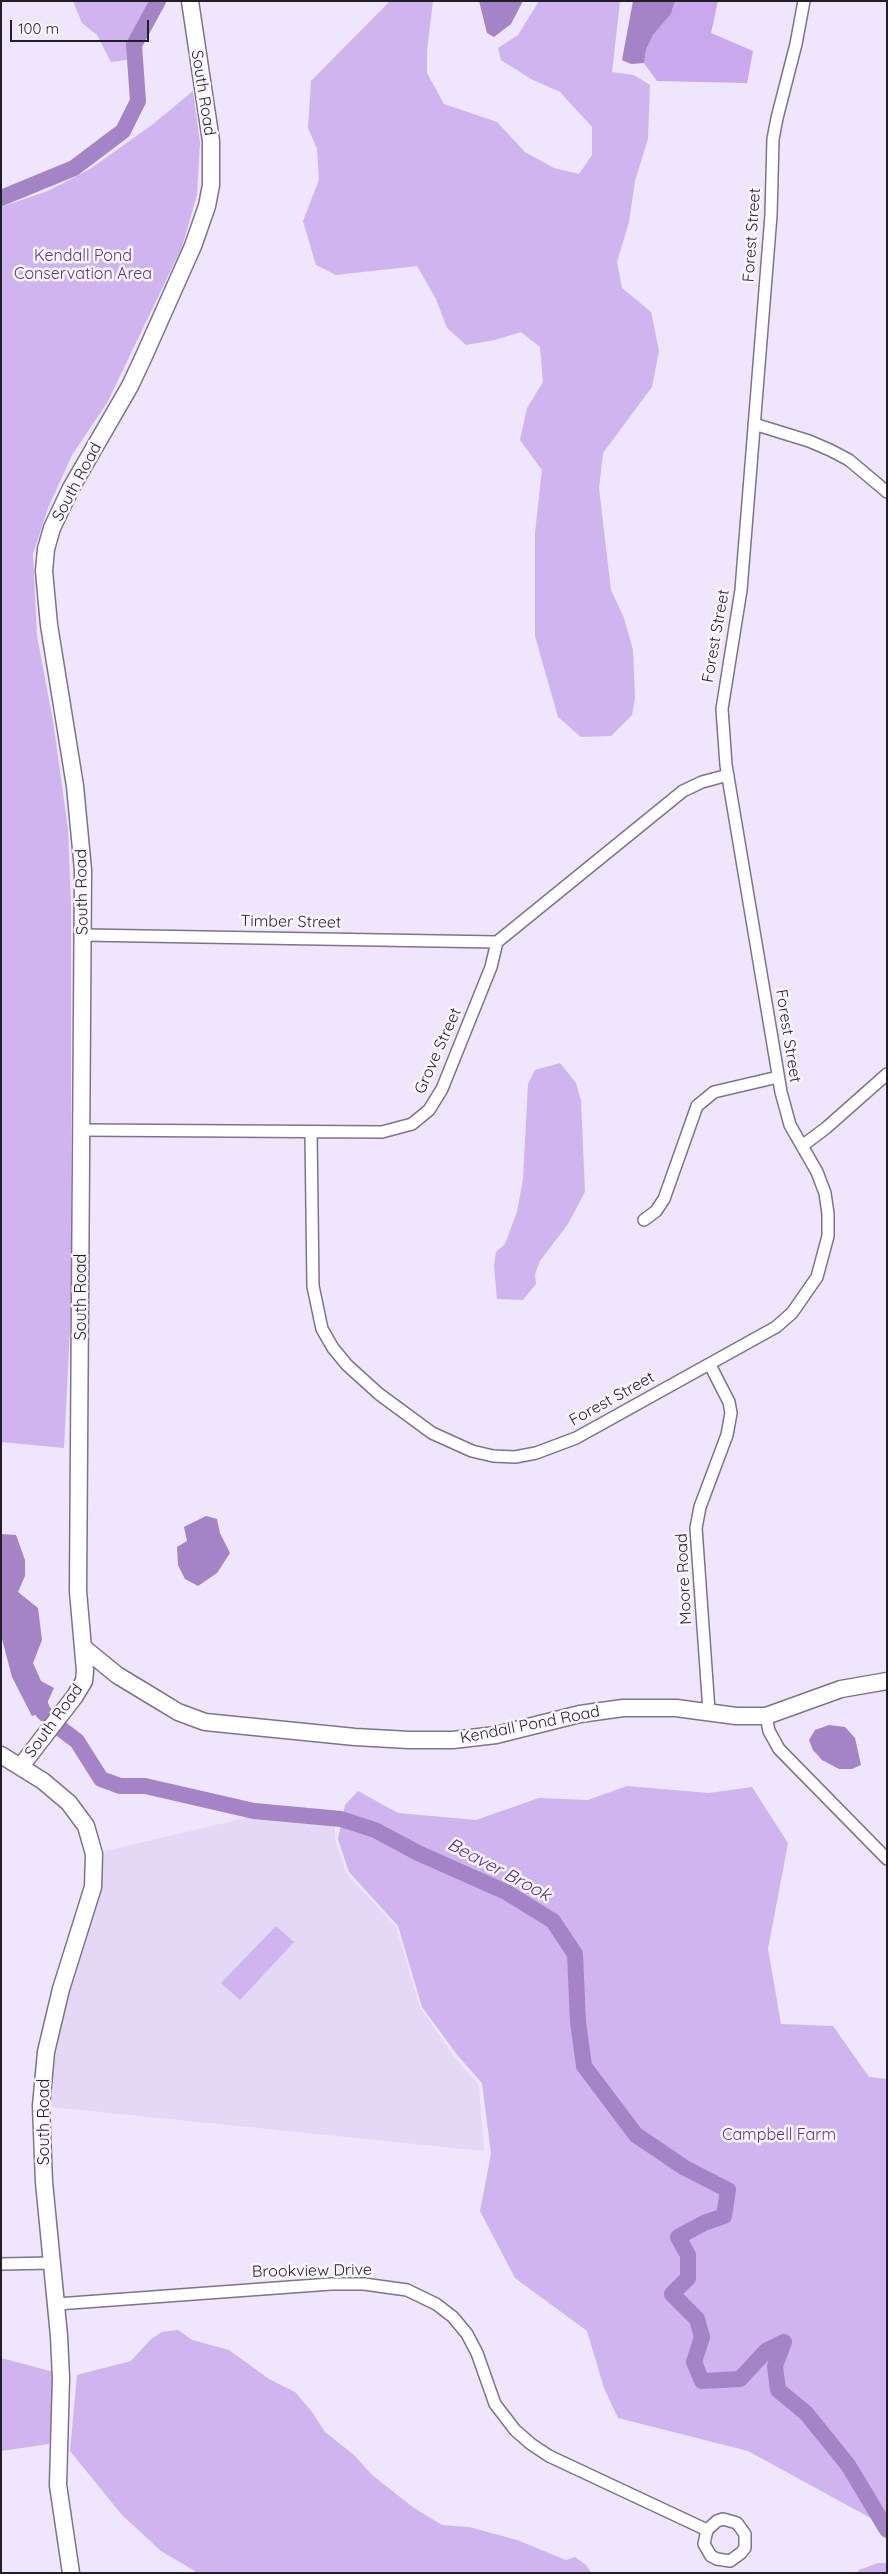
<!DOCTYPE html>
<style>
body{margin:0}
#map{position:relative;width:888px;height:2574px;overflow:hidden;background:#efe5fd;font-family:Quicksand,sans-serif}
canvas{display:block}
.frame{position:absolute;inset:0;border:2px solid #221e26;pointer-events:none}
.scale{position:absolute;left:10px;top:20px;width:139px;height:22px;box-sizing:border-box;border:2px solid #221e26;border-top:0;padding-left:6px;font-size:15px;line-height:18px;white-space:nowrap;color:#221e26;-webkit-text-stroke:4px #faf6ff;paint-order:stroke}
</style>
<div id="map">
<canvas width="888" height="2574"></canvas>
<div class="frame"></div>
<div class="scale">100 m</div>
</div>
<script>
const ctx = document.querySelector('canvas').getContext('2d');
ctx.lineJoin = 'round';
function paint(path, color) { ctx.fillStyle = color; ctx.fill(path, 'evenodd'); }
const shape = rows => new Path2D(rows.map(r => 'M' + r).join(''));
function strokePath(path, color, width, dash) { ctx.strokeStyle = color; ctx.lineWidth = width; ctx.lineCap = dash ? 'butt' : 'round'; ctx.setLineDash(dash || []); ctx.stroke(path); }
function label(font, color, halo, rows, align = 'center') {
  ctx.font = font + ' Quicksand,sans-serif'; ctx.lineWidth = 5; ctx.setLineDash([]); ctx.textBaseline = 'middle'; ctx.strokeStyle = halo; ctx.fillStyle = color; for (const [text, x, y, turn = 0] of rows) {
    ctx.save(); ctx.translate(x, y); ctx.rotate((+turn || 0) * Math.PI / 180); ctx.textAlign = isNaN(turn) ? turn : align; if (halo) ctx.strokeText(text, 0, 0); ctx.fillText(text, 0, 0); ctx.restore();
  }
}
paint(shape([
 [250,1817,335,1825,335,1839,346,1873,396,1927,420,2007,455,2058,479,2085,484,2151,51,2107,51,2085,56,2053,74,1970,93,1917,105,1851]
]), '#e5d7f6');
paint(shape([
 [73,1,149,1,134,59,111,62,97,35,82,23],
 [390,1,433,1,427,50,427,73,444,104,497,122,525,152,554,168,579,174,592,155,592,127,560,92,531,79,501,60,498,48,518,35,539,1,620,1,612,72,634,75,650,85,648,139,635,181,629,222,617,262,622,288,651,312,659,351,652,387,603,453,599,488,611,590,624,618,633,650,635,698,632,715,611,736,581,737,558,717,535,636,535,533,542,470,520,440,527,408,543,382,540,347,521,332,495,340,466,345,447,328,436,299,417,266,336,275,316,265,303,221,319,180,317,149,308,128,311,81],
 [193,91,200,143,197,195,182,247,107,403,72,455,48,508,33,554,37,636,53,721,68,829,71,906,71,1311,64,1448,1,1442,1,207,48,191,90,169,152,125],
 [560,1063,576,1083,581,1101,585,1192,568,1224,540,1261,535,1274,536,1284,523,1300,497,1299,494,1266,496,1252,505,1244,517,1212,523,1179,528,1084,535,1070],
 [627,1786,709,1793,752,1787,788,1843,768,1949,781,2024,833,2026,869,2077,887,2079,887,2527,748,2451,618,2418,604,2388,587,2331,515,2278,480,2211,491,2154,482,2083,458,2056,422,2007,398,1926,349,1872,338,1839,345,1805,358,1791,398,1813,476,1820,539,1798,588,1800],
 [276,1926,294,1942,240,2000,221,1983],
 [178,2330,192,2340,229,2350,269,2379,295,2392,312,2412,325,2432,354,2455,372,2475,414,2508,442,2525,469,2527,517,2540,566,2560,575,2557,586,2565,591,2573,198,2573,161,2551,122,2515,70,2451,77,2375,131,2361,151,2339,162,2332],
 [1,2358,54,2372,52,2436,49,2444,1,2451],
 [878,2563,887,2563,887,2573,857,2573,859,2570]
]), '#cfb4f0');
paint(shape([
 [675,1,718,1,711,33,753,51,747,83,657,81,644,63,646,50,653,35,671,14]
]), '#c9a8ee');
paint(shape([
 [479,1,523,1,511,24,494,37,487,33],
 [633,1,675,1,671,14,653,35,646,50,644,63,631,64,622,60],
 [206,1516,217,1519,220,1533,230,1553,217,1573,198,1586,185,1579,178,1565,177,1547,187,1541,184,1527],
 [1,1534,16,1535,25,1560,25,1576,18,1592,38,1608,42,1640,33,1663,41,1681,54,1688,43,1712,32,1716,12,1677,1,1635],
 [829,1725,845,1727,855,1738,861,1765,852,1769,839,1769,822,1760,813,1750,809,1740,815,1730]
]), '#a484c7');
strokePath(shape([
 [1,198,74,168,123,131,138,101,134,45,158,1],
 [35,1692,43,1712,49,1717],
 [61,1729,77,1741,101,1779,120,1786,145,1786,254,1811,341,1819,375,1830,418,1853,506,1892,553,1921,575,1954,578,2022,584,2066,636,2135,685,2168,728,2190,724,2216,704,2223,678,2237,688,2255,688,2278,672,2294,697,2319,702,2337,694,2362,702,2381,740,2379,766,2351,784,2342,775,2366,778,2390,806,2413,848,2465,887,2530]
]), '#a484c7', 16);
const street = shape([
 [754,424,809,441,830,450,849,460,887,492],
 [84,935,497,942],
 [82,1130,382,1132,412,1124,429,1110,442,1089,491,967,497,942,683,791,702,782,728,775],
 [311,1132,313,1286,322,1329,333,1348,347,1365,379,1394,432,1433,472,1451,493,1456,515,1457,536,1453,576,1438,776,1327,792,1313,817,1277,828,1236,828,1214,825,1193,817,1172,790,1125,781,1092,726,765,722,709,741,590,771,215,773,139,777,118,796,44,804,1],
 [802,1146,826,1128,887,1074],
 [644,1220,656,1211,664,1199,697,1106,714,1092,778,1077],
 [709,1711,696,1528,700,1507,727,1435,731,1413,729,1402,710,1365],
 [766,1716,769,1731,779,1749,887,1859],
 [1,2264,52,2263],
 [57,2304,331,2284,364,2284,407,2290,436,2304,453,2317,467,2334,477,2353,495,2404,515,2430,531,2444,549,2456,707,2530,704,2544,711,2556,717,2559,730,2561,741,2553,745,2548,745,2534,737,2523,723,2519,717,2521,707,2530]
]);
const secondary = shape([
 [84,1648,117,1675,155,1698,178,1712,205,1722,355,1737,409,1740,453,1740,496,1735,580,1714,623,1708,676,1708,736,1716,766,1716,841,1689,887,1681],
 [1,1755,43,1781,69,1803,86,1826,94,1854,93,1887,61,1989,46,2052,41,2106,44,2182,59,2336,61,2378,58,2485,71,2573],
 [21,1766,75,1696,84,1681,85,1671,78,1591,83,870,75,786,49,625,44,571,46,549,52,528,71,488,130,386,144,356,193,246,207,206,211,185,211,141,190,1]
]);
strokePath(street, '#7d7488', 14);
strokePath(secondary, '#7d7488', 19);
strokePath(street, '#fff', 11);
strokePath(secondary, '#fff', 16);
label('16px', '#221e26', '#faf6ff', [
 ["South Road",203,93,81],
 ["Forest Street",752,235,-86],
 ["South Road",77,482,-62],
 ["Forest Street",716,636,-80],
 ["South Road",82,892,-91],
 ["Timber Street",291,922,1],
 ["Forest Street",788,1036,81],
 ["Grove Street",438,1051,-66],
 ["South Road",81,1297,-90],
 ["Forest Street",612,1399,-29],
 ["Moore Road",684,1579,-93],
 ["South Road",54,1721,-54],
 ["Kendall Pond Road",530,1725,-11],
 ["South Road",44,2122,-90],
 ["Brookview Drive",312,2271,-1]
]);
label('16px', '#5e3485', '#faf6ff', [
 ["Kendall Pond",83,256],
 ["Conservation Area",83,274],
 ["Campbell Farm",779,2135]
]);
label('italic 18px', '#5d3384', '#faf6ff', [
 ["Beaver Brook",499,1870,28]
]);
</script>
